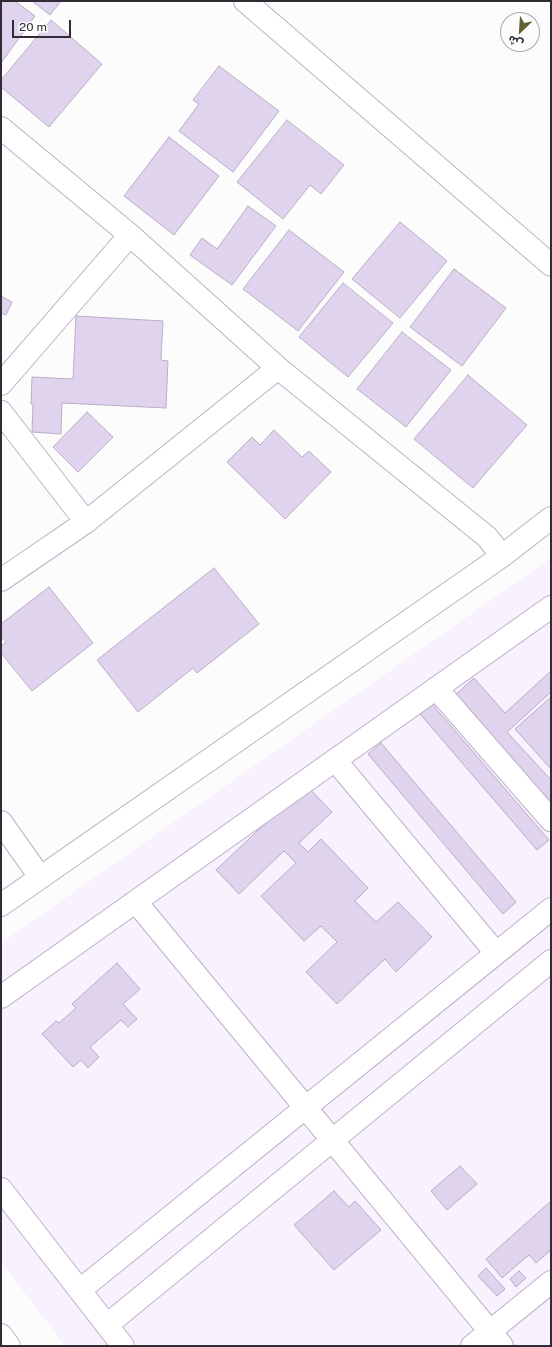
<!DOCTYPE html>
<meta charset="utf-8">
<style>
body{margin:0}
#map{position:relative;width:552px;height:1347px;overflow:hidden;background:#fcfcfc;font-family:"Public Sans","Noto Sans Arabic",sans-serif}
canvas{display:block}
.frame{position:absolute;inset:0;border:2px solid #302b35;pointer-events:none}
.north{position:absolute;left:500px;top:12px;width:40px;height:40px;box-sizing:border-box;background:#fcfcfc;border:1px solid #aaa8ac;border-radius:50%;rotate:205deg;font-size:11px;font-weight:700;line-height:16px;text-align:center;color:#302b35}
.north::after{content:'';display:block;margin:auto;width:14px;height:18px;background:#63622e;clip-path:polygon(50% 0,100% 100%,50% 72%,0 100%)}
.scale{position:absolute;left:12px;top:20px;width:59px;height:18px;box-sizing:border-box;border:2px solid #302b35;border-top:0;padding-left:5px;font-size:12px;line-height:14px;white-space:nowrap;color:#302b35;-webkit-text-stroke:3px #fcfcfc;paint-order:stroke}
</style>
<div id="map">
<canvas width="552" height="1347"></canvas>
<div class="frame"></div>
<div class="north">ش</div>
<div class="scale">20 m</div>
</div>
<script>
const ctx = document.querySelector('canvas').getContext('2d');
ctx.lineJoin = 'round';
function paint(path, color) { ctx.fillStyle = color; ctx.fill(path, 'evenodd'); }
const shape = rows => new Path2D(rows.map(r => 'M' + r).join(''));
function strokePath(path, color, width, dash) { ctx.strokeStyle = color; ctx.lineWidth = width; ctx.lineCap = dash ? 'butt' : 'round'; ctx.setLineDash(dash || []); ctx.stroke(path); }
paint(shape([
 [551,558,551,1346,65,1346,1,1262,1,943]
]), '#f8f2ff');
const building = shape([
 [1,1,15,1,35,16,1,63,1,1],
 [32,1,61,1,50,15,32,1],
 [51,20,102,64,49,127,1,87,1,80,51,20],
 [219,66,279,111,233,172,179,131,199,104,193,100,219,66],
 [287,120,344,165,321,194,310,185,283,219,237,182,287,120],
 [169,137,219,176,174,235,124,196,169,137],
 [248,206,276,226,232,285,190,255,202,238,217,249,248,206],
 [400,222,447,261,400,318,352,279,400,222],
 [289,230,344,272,298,331,243,289,289,230],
 [454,269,506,308,462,366,410,327,454,269],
 [343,283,393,323,348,377,299,337,343,283],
 [1,296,12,302,6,315,1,313,1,296],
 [76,316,163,321,161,360,168,361,166,408,62,403,61,434,32,432,33,404,31,404,32,377,73,379,76,316],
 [402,332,451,370,406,427,357,389,402,332],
 [468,375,527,425,473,488,414,439,468,375],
 [87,412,113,437,78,472,53,447,87,412],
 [274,430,302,457,309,451,331,472,285,519,227,462,252,437,260,445,274,430],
 [214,568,259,624,197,673,193,668,138,712,97,660,214,568],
 [49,587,93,643,32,691,1,653,1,646,6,642,1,636,1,624,49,587],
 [551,671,551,692,507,732,551,780,551,804,453,697,474,678,505,713,551,671],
 [551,697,551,734,549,736,551,738,551,769,515,729,551,697],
 [432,704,549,840,537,850,420,714,432,704],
 [381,743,516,902,503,914,368,754,381,743],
 [306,785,332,812,299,843,308,852,321,839,368,888,355,901,376,922,398,902,432,937,396,972,385,959,337,1004,306,972,337,942,321,926,304,941,261,896,296,863,284,851,239,894,216,870,306,785],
 [117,963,140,989,123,1004,137,1019,128,1027,121,1020,90,1047,99,1057,88,1068,81,1060,73,1067,42,1034,56,1021,59,1023,76,1008,72,1004,117,963],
 [460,1166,477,1184,447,1210,431,1191,460,1166],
 [334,1191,349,1207,355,1201,381,1230,334,1270,294,1225,334,1191],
 [551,1201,551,1250,536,1263,529,1255,502,1278,486,1259,551,1201],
 [486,1268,505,1289,497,1296,478,1276,486,1268],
 [519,1271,526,1278,516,1287,510,1279,519,1271]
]);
paint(building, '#e0d3ed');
strokePath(building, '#baadc6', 1);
const minor = shape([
 [245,1,551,265],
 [1,128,130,235,278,368,487,537,502,556],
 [1,384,130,235],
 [1,412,86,522],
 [1,580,86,522,278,368],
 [436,688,551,820],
 [335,760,496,953],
 [1,822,40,877],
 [136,902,502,1346],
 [1,905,502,556,551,518],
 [1,997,551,607],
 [1,1189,123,1346],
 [80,1290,551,909],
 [107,1325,551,961],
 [1,1335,9,1346],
 [472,1346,551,1282]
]);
strokePath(minor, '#bdb0c9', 24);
strokePath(minor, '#fff', 22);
</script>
